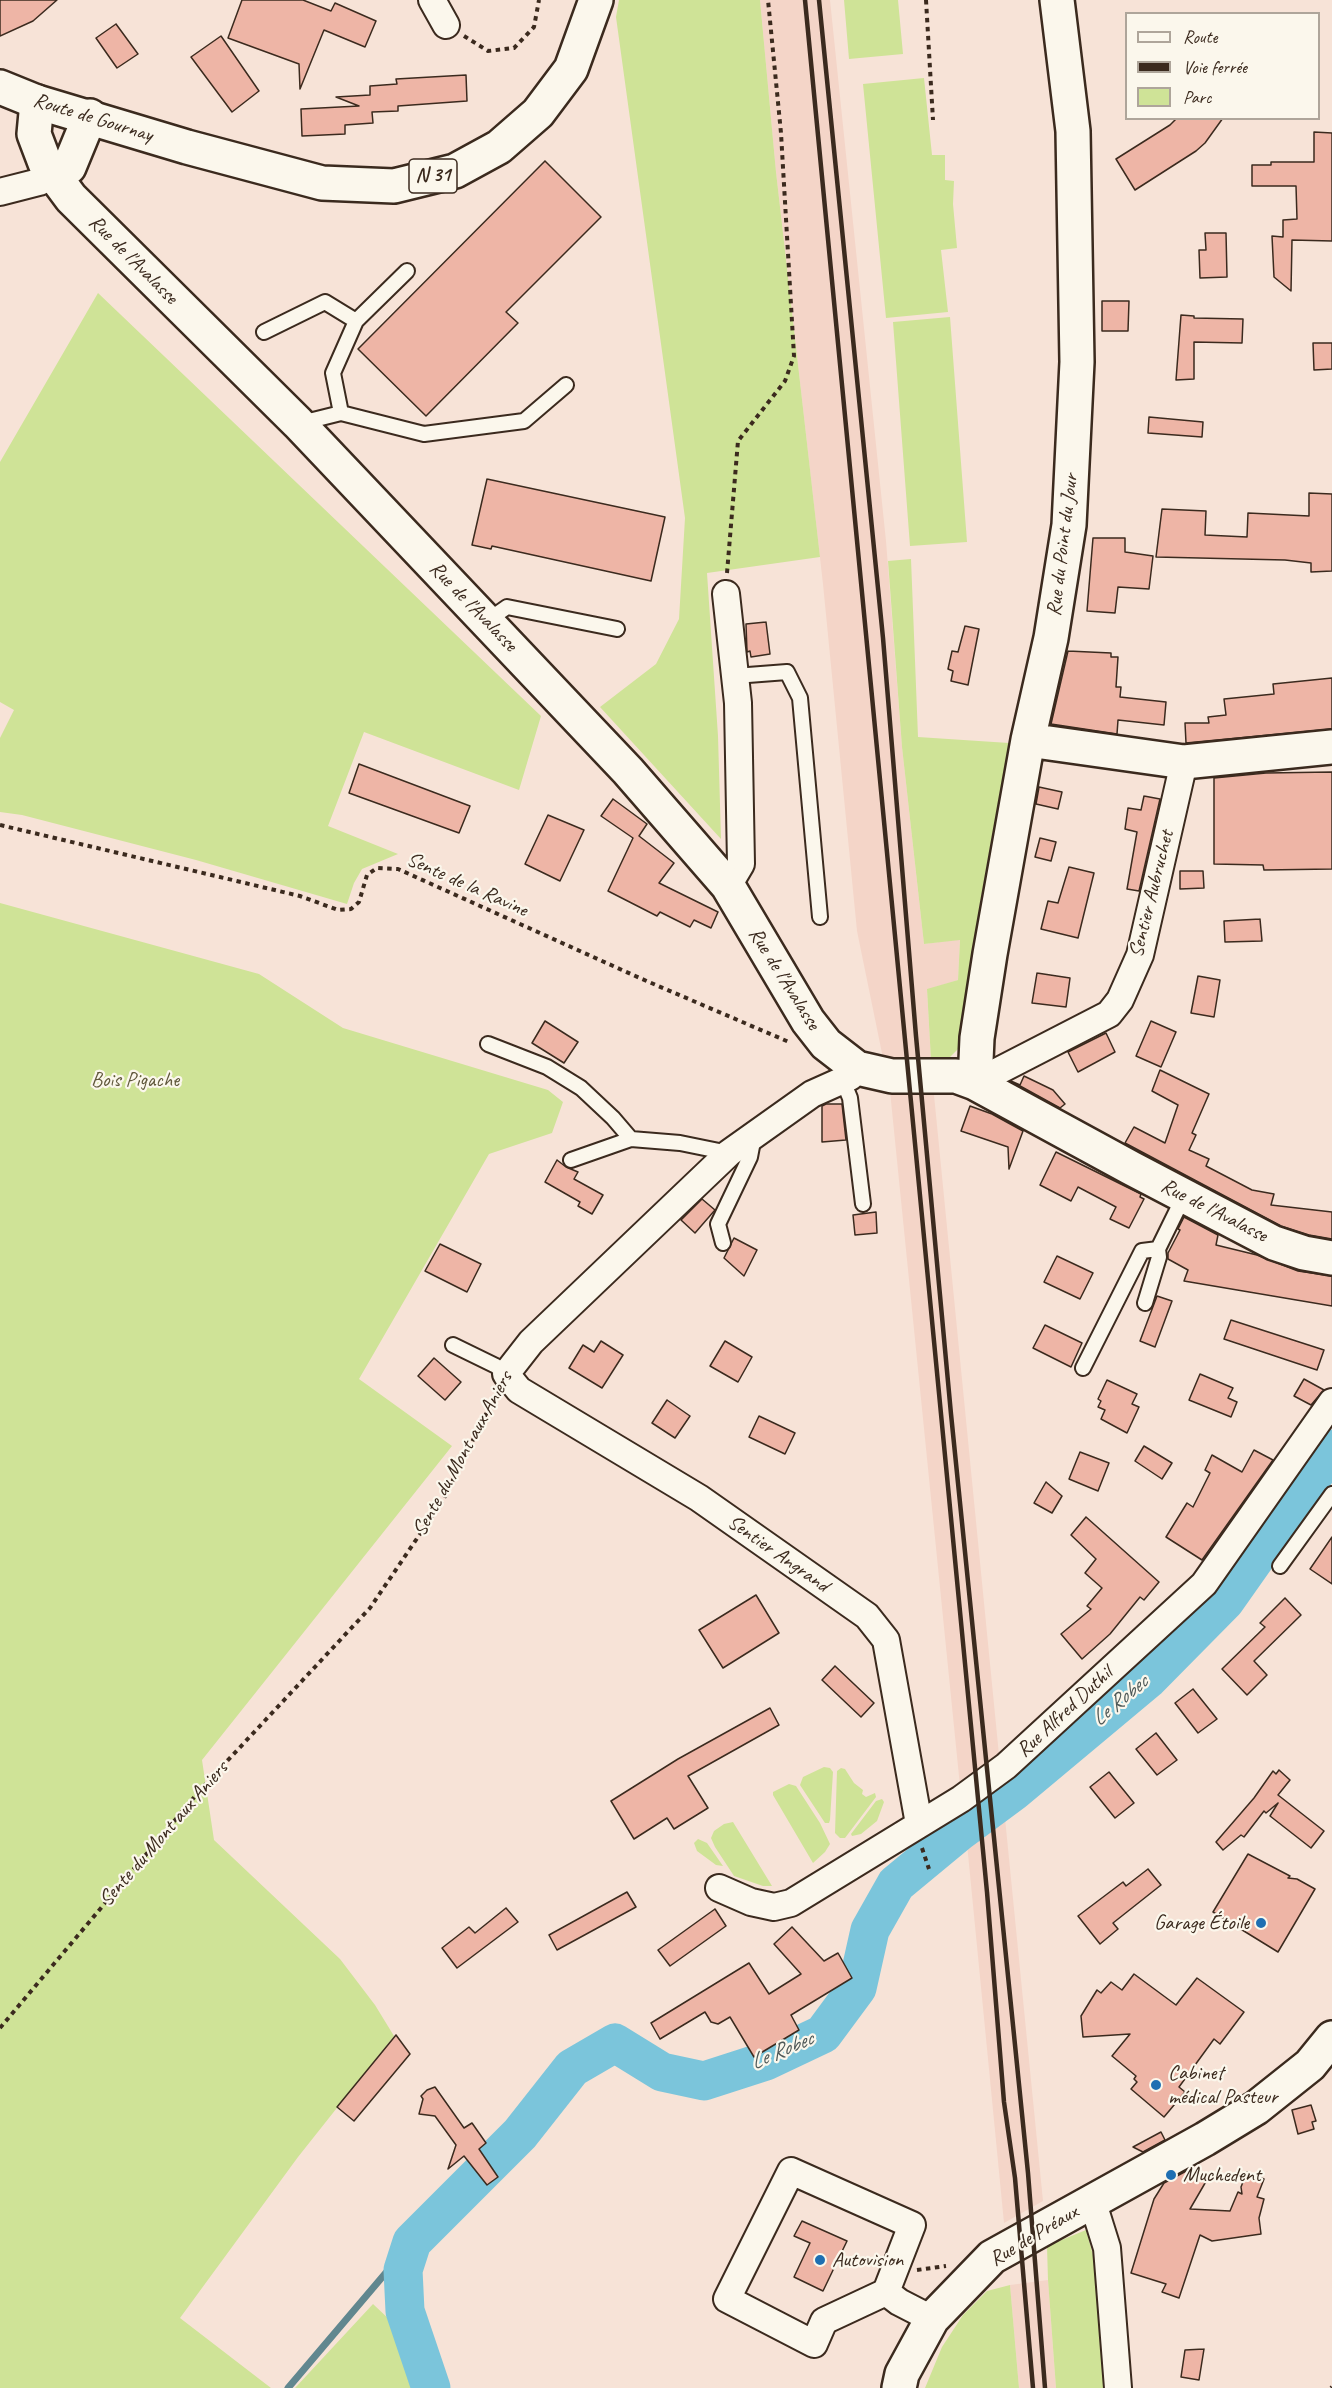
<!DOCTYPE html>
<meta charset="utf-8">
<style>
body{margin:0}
#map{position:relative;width:1332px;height:2388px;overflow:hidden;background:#f7e3d7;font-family:Caveat,sans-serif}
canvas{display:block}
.legend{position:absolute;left:1125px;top:12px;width:195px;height:108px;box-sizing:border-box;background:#fbf7ec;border:2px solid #aea59a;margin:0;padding:8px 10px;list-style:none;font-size:18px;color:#3b2a1e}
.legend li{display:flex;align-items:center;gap:12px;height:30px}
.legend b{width:30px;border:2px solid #aea59a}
</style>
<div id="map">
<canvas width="1332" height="2388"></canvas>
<ul class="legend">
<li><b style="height:8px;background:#fbf7ec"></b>Route</li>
<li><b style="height:8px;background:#3b2a1e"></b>Voie ferrée</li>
<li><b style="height:16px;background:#cfe397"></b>Parc</li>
</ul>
</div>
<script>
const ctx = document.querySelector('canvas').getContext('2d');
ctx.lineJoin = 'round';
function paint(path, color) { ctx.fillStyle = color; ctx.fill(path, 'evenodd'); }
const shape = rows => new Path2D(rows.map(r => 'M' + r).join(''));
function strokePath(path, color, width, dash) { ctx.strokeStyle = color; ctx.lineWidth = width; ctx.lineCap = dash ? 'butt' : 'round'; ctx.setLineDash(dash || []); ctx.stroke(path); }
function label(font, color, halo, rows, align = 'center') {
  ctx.font = font + ' Caveat,sans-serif'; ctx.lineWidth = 4.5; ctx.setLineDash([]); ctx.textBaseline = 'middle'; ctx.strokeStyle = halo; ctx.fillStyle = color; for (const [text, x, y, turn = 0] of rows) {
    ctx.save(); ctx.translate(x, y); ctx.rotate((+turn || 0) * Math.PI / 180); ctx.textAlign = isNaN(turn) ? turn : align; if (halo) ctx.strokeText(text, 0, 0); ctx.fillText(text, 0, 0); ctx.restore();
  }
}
paint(shape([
 [760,0,830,0,886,541,902,747,924,944,960,939,958,980,927,990,931,1060,884,1063,857,931,823,584,776,172],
 [890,1091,934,1095,999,1755,960,1786],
 [1002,1788,1043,2201,1004,2223,964,1813],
 [1048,2280,1056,2388,1019,2388,1010,2285]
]), '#f4d5c8');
paint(shape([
 [619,0,760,0,776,172,820,557,707,573,718,736,721,839,600,707,656,664,679,619,685,518,616,17],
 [844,0,898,0,903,54,849,59],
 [924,78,932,155,945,155,945,180,954,181,953,204,957,248,941,250,948,312,886,318,863,84],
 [98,293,541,716,519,790,364,732,328,826,398,854,362,869,354,883,347,904,196,860,22,815,0,812,0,738,14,710,0,702,0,462],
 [950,317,967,542,910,546,893,322],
 [911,559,918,737,1009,743,980,903,962,1045,949,1058,931,1060,927,989,958,980,960,940,924,944,902,747,888,561],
 [0,903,259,974,343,1028,548,1090,563,1102,552,1133,489,1154,359,1379,452,1446,202,1760,214,1840,340,1959,375,2005,394,2036,298,2157,180,2318,271,2388,0,2388],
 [824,1767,830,1768,833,1772,830,1820,829,1823,825,1823,800,1785,803,1777],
 [841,1768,845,1769,854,1783,863,1790,862,1794,866,1797,875,1793,876,1797,845,1838,840,1838,835,1833,837,1771],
 [789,1784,796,1786,820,1823,830,1844,825,1852,813,1863,773,1795,773,1792],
 [882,1799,884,1802,877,1821,861,1834,852,1836,851,1834,876,1801],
 [733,1822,772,1886,763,1886,734,1876,715,1847,711,1838,714,1831,724,1824],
 [698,1839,707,1843,723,1866,716,1865,697,1851,694,1843],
 [1086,2230,1098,2273,1108,2388,1056,2388,1048,2280,1047,2246],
 [1010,2285,1019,2388,925,2388,942,2347,963,2315,987,2291],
 [373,2304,391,2321,414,2388,295,2388]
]), '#cfe397');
strokePath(shape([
 [288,2388,412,2242]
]), '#61878f', 7);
strokePath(shape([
 [431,2388,405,2311,403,2270,412,2242,520,2134,572,2068,615,2043,662,2072,704,2081,766,2061,823,2034,857,1988,870,1930,896,1884,960,1831,1014,1791,1148,1679,1225,1601,1332,1449]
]), '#7bc5db', 39);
const building = shape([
 [0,0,57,0,33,21,0,36,0,0],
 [242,0,303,0,331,11,335,3,376,21,365,47,324,30,300,89,299,64,228,38,242,0],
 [116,24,138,54,117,68,96,38,116,24],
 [221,36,259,91,232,112,191,57,221,36],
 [466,75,467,101,398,106,398,111,372,112,373,123,345,125,345,134,302,136,301,109,359,106,336,97,370,95,370,86,397,84,396,79,466,75],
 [1177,118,1223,118,1205,143,1196,151,1135,190,1116,159,1170,125,1177,118],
 [1314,132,1332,133,1332,241,1292,240,1291,291,1274,277,1272,236,1283,237,1283,220,1297,219,1296,186,1252,186,1252,165,1271,165,1271,162,1314,162,1314,132],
 [545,161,601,217,506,312,518,323,426,416,358,349,545,161],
 [1205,233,1226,233,1227,277,1200,278,1199,250,1206,250,1205,233],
 [1102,301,1129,301,1128,331,1102,331,1102,301],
 [1181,315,1194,316,1194,318,1243,319,1242,343,1194,342,1194,379,1176,380,1181,315],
 [1313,343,1332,343,1332,369,1314,370,1313,343],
 [1149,417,1203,422,1202,437,1148,433,1149,417],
 [487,479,665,517,651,581,492,546,491,549,472,545,487,479],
 [1309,493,1332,494,1332,571,1311,572,1311,563,1285,560,1156,557,1162,509,1206,511,1205,535,1247,537,1248,513,1309,516,1309,493],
 [1093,538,1125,538,1125,552,1153,556,1149,589,1118,587,1115,613,1087,611,1093,538],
 [766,622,770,654,751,657,750,651,747,652,746,624,766,622],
 [965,626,979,629,968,685,951,681,953,671,948,669,952,651,958,652,965,626],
 [1068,651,1111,653,1111,657,1118,657,1116,687,1121,687,1120,697,1166,702,1164,725,1118,720,1117,734,1051,724,1068,651],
 [1332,678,1332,729,1186,743,1185,723,1209,723,1208,717,1226,715,1224,699,1274,694,1273,684,1332,678],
 [359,764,470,806,459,833,349,793,359,764],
 [1332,772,1332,869,1264,870,1263,865,1214,864,1214,778,1266,773,1332,772],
 [1039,787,1062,792,1058,809,1036,804,1039,787],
 [1144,796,1160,799,1139,891,1127,889,1137,832,1125,829,1128,808,1141,810,1144,796],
 [613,799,647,824,639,836,674,863,659,883,718,912,711,928,694,920,690,927,660,912,657,916,608,891,633,838,601,816,613,799],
 [548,815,584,830,560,881,525,864,548,815],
 [1040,838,1056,842,1051,861,1035,857,1040,838],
 [1069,867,1094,873,1078,938,1041,929,1048,901,1058,903,1069,867],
 [1180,871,1203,871,1204,888,1180,889,1180,871],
 [1260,919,1262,941,1225,942,1224,921,1260,919],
 [1037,973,1070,978,1066,1007,1032,1003,1037,973],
 [1198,976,1220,980,1214,1017,1191,1013,1198,976],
 [545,1021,578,1042,564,1063,532,1043,545,1021],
 [1151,1021,1176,1032,1161,1067,1136,1056,1151,1021],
 [1106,1033,1115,1052,1078,1072,1068,1052,1106,1033],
 [1160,1070,1209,1094,1192,1133,1196,1135,1189,1150,1209,1159,1206,1166,1252,1190,1274,1194,1271,1205,1332,1212,1332,1239,1309,1235,1281,1226,1125,1143,1134,1127,1165,1143,1178,1105,1152,1091,1160,1070],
 [1024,1076,1053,1090,1065,1104,1060,1108,1011,1081,1020,1085,1024,1076],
 [826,1104,842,1104,846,1140,822,1142,822,1106,826,1104],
 [970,1106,992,1114,1023,1131,1009,1169,1008,1147,961,1131,970,1106],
 [1056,1152,1141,1194,1140,1197,1144,1199,1129,1228,1110,1219,1116,1207,1078,1187,1071,1201,1040,1185,1056,1152],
 [557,1160,566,1167,578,1172,574,1179,603,1195,592,1214,578,1206,580,1202,545,1182,557,1160],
 [702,1199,715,1210,695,1233,681,1220,702,1199],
 [876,1212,877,1233,855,1235,853,1215,876,1212],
 [1184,1217,1218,1235,1216,1245,1257,1255,1298,1271,1332,1276,1332,1306,1184,1281,1188,1270,1168,1259,1168,1253,1180,1230,1178,1229,1184,1217],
 [734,1238,757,1250,744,1276,724,1258,734,1238],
 [440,1244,481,1264,467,1292,425,1271,440,1244],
 [1057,1256,1093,1273,1080,1299,1044,1282,1057,1256],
 [1157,1296,1172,1301,1155,1347,1140,1341,1157,1296],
 [1231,1320,1324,1350,1317,1370,1224,1339,1231,1320],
 [1045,1325,1082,1343,1071,1367,1033,1348,1045,1325],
 [601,1341,623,1355,602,1388,569,1368,583,1345,594,1352,601,1341],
 [725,1341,752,1357,738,1382,710,1366,725,1341],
 [434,1358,461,1382,445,1400,418,1376,434,1358],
 [1200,1374,1233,1388,1228,1398,1237,1402,1231,1417,1189,1400,1200,1374],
 [1304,1379,1324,1390,1311,1405,1294,1396,1304,1379],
 [1107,1380,1137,1394,1132,1404,1139,1407,1127,1433,1101,1419,1105,1410,1098,1407,1101,1401,1098,1399,1107,1380],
 [667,1400,690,1416,675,1438,652,1423,667,1400],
 [759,1416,795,1433,785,1454,749,1437,759,1416],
 [1144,1446,1172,1463,1162,1479,1135,1461,1144,1446],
 [1254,1450,1273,1460,1202,1560,1166,1537,1187,1503,1193,1507,1210,1473,1205,1470,1212,1455,1242,1472,1254,1450],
 [1080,1452,1109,1463,1098,1491,1069,1479,1080,1452],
 [1046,1482,1062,1496,1052,1513,1034,1503,1046,1482],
 [1086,1517,1159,1582,1144,1600,1140,1597,1110,1634,1082,1659,1061,1634,1091,1609,1087,1606,1102,1588,1085,1573,1096,1559,1071,1535,1086,1517],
 [1332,1537,1332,1584,1310,1569,1332,1537],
 [756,1595,779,1633,723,1668,699,1630,756,1595],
 [1285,1598,1301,1615,1254,1661,1267,1675,1247,1695,1222,1669,1265,1627,1260,1623,1285,1598],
 [835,1666,874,1703,861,1717,822,1680,835,1666],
 [1193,1689,1217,1719,1198,1733,1175,1703,1193,1689],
 [770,1708,779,1725,688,1776,708,1808,674,1829,667,1818,634,1839,611,1801,678,1759,770,1708],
 [1156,1733,1177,1760,1157,1775,1136,1749,1156,1733],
 [1279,1770,1290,1780,1278,1795,1324,1831,1311,1848,1270,1816,1278,1803,1266,1813,1264,1811,1244,1837,1241,1835,1223,1850,1216,1842,1254,1798,1273,1771,1276,1774,1279,1770],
 [1109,1772,1134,1803,1115,1818,1090,1787,1109,1772],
 [1248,1854,1290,1876,1288,1878,1297,1879,1315,1889,1278,1952,1213,1912,1248,1854],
 [1148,1869,1161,1885,1113,1923,1118,1929,1100,1944,1078,1916,1123,1882,1126,1886,1148,1869],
 [627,1892,636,1907,557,1950,549,1935,627,1892],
 [506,1908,518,1922,457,1968,442,1948,469,1927,475,1933,506,1908],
 [715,1909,726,1926,670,1966,658,1950,715,1909],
 [792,1927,824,1961,838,1953,852,1978,791,2015,799,2030,754,2057,730,2017,718,2024,711,2022,705,2012,660,2039,651,2023,749,1963,769,1994,801,1974,774,1944,792,1927],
 [1134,1974,1176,2005,1197,1978,1244,2012,1220,2044,1214,2039,1179,2087,1185,2092,1164,2117,1131,2089,1137,2082,1134,2079,1136,2076,1112,2056,1130,2034,1083,2037,1081,2016,1097,1990,1101,1993,1111,1982,1122,1990,1134,1974],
 [396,2035,410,2054,354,2121,337,2107,396,2035],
 [435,2087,464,2128,472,2123,486,2143,479,2149,498,2177,487,2185,464,2156,448,2169,456,2145,435,2116,419,2114,423,2099,421,2096,427,2090,435,2087],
 [1311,2105,1316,2121,1312,2122,1314,2129,1298,2134,1292,2110,1311,2105],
 [1161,2132,1165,2140,1143,2152,1133,2147,1161,2132],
 [1190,2169,1208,2178,1190,2209,1230,2211,1238,2192,1242,2194,1241,2187,1247,2172,1264,2179,1257,2197,1264,2199,1259,2218,1261,2234,1212,2241,1200,2235,1179,2298,1162,2292,1166,2284,1131,2273,1154,2199,1164,2183,1190,2169],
 [802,2221,847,2241,823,2291,794,2277,810,2243,794,2236,802,2221],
 [1204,2349,1199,2380,1181,2377,1185,2350,1204,2349]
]);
paint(building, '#eeb5a6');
strokePath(building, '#3b2a1e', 1.5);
const lane = shape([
 [264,332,325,302,356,321],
 [341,413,333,373,356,321,407,271],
 [301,423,341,413,424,434,524,421,566,385],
 [487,621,507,607,617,629],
 [735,676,787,672,800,698,820,917],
 [488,1044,547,1067,581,1088,613,1118,631,1139,680,1143,729,1153],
 [843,1081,850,1098,863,1204],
 [571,1160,631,1139],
 [723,1243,718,1224,750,1157,754,1136],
 [1145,1303,1159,1257,1158,1249],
 [453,1345,496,1366,506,1374],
 [1083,1368,1142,1251,1158,1249,1184,1196],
 [1280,1566,1332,1494]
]);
const street = shape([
 [432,0,446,25],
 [0,192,39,182,53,175],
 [726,594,738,703,741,864,728,886],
 [857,1068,850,1077,812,1094,729,1153,531,1342,506,1374,519,1390,699,1498,867,1616,886,1640,919,1824],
 [975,1083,1109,1014,1120,1000,1140,955,1184,762],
 [719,1888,751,1902,774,1907,791,1903,961,1799,1006,1766,1204,1584,1332,1402],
 [1090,2203,1097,2216,1107,2248,1118,2388],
 [886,2292,912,2225,791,2171,727,2299,814,2344,824,2321,886,2292,899,2302,932,2319]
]);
const secondary = shape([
 [37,102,34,134,45,163,71,198,298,423,628,771,728,886,808,1021,826,1044,857,1068,892,1076,956,1076,975,1083,1131,1168,1274,1243,1304,1253,1332,1258],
 [53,175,69,167,90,116],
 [1028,740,1184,762,1332,747],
 [975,1083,977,1038,990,954,1028,740,1051,638,1069,525,1077,362,1073,131,1057,0],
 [899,2388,902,2374,932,2319,992,2257,1205,2139,1256,2108,1310,2065,1332,2038]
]);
const primary = shape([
 [0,87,37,102,187,147,322,183,394,186,455,171,499,147,538,113,571,69,596,0]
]);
strokePath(lane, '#3b2a1e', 18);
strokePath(street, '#3b2a1e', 30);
strokePath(secondary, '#3b2a1e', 38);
strokePath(primary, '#3b2a1e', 38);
strokePath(shape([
 [926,0,933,120],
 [464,36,488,51,514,48,534,27,539,0],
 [727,573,738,441,785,381,794,356,781,133,768,0],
 [0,825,300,896,338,910,351,909,359,902,367,875,377,868,398,869,642,979,789,1042],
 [922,1848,929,1869],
 [0,2028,202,1788,370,1608,443,1500,495,1396],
 [917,2270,946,2266],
 [1331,2388,1332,2387]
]), '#3b2a1e', 4, [4.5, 4.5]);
strokePath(lane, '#fbf7ec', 14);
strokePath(street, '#fbf7ec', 26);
strokePath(secondary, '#fbf7ec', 33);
strokePath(primary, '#fbf7ec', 33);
strokePath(shape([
 [805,0,987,1892,1004,2102,1015,2178,1033,2388],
 [819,0,883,638,916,1036,951,1414,1028,2173,1045,2388]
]), '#3b2a1e', 4.5);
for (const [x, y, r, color] of [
 [1261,1923,6,"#1f6fb2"],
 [1156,2085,6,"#1f6fb2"],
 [1171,2175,6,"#1f6fb2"],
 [820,2260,6,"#1f6fb2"]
]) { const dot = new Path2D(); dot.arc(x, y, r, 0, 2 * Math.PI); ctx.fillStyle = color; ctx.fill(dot); strokePath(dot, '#fbf7ec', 2); }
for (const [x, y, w] of [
 [433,176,48]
]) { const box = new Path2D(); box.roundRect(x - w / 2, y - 17, w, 34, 4.5); ctx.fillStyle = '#fbf7ec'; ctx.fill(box); strokePath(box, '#3b2a1e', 1.5); }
label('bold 20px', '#3b2a1e', null, [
 ["N 31",433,176]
]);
label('21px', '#3b2a1e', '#fbf7ec', [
 ["Route de Gournay",93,118,17],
 ["Rue de l'Avalasse",133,260,45],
 ["Rue du Point du Jour",1063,545,-83],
 ["Rue de l'Avalasse",473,607,46],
 ["Sente de la Ravine",467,885,24],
 ["Sentier Aubruchet",1152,894,-76],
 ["Rue de l'Avalasse",784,979,58],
 ["Rue de l'Avalasse",1214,1211,27],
 ["Sente du Mont aux Aniers",463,1454,-61],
 ["Sentier Angrand",778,1554,35],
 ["Rue Alfred Duthil",1065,1712,-43],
 ["Sente du Mont aux Aniers",164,1834,-49],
 ["Rue de Préaux",1034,2236,-31]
]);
label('21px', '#60583c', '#fbf7ec', [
 ["Bois Pigache",135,1080]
]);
label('21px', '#3b2a1e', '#fbf7ec', [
 ["Garage Étoile",1249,1923,"right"],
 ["Cabinet",1168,2073],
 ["médical Pasteur",1168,2097],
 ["Muchedent",1183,2175],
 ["Autovision",832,2260]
], 'left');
label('italic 22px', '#4e5857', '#fbf7ec', [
 ["Le Robec",1120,1701,-40],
 ["Le Robec",782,2051,-23]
]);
</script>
